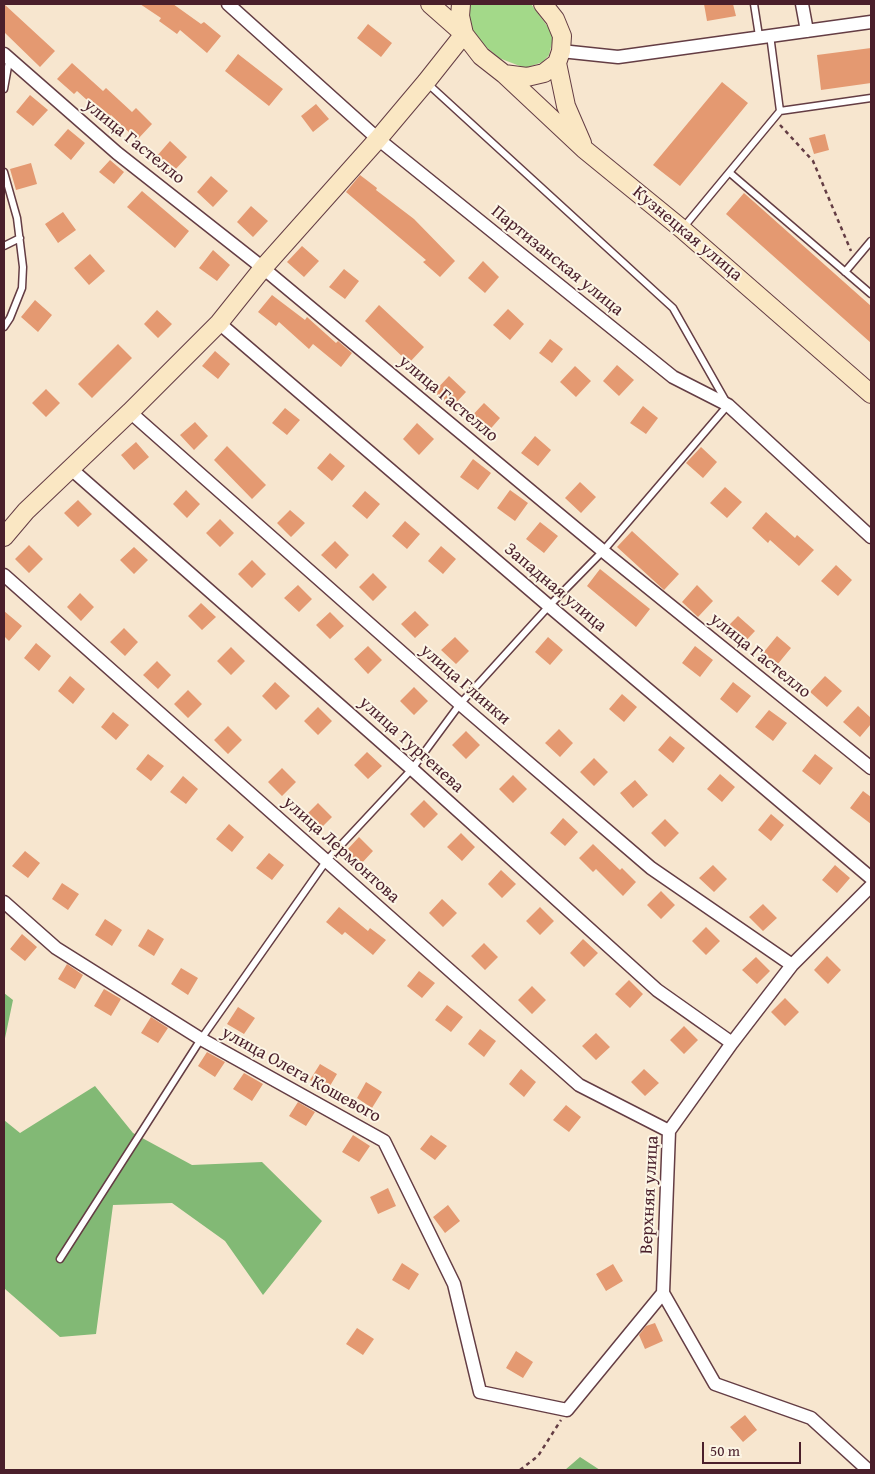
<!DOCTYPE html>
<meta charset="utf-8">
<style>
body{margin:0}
#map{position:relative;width:875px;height:1474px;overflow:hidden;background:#f7e6cf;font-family:"Gentium Book Plus",serif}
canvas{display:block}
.frame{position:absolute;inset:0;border:5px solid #4a1f2b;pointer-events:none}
.scale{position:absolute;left:702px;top:1442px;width:99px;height:22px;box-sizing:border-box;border:2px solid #4a1f2b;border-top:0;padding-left:6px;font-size:15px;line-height:18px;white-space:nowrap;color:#4a1f2b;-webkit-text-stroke:4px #fcf5e5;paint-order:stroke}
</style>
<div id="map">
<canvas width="875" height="1474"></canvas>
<div class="frame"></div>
<div class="scale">50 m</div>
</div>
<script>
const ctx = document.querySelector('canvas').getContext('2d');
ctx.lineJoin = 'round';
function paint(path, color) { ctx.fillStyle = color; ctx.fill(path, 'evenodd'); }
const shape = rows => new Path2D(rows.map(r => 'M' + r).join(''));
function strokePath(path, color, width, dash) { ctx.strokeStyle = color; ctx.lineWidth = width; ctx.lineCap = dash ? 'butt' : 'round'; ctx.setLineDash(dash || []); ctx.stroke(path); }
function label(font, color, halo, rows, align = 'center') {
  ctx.font = font + ' "Gentium Book Plus",serif'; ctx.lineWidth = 4; ctx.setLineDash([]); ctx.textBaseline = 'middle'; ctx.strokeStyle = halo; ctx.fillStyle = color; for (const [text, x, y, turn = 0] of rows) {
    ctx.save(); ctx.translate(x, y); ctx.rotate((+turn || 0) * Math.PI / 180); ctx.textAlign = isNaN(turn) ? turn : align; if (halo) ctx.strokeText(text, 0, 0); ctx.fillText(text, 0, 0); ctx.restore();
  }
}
paint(shape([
 [470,4,531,4,551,31,553,39,549,55,543,62,525,68,499,58,484,45,472,29,468,11]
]), '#a3d989');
paint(shape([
 [4,993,13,1000,4,1043],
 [95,1086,133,1133,192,1165,262,1162,322,1221,263,1295,225,1241,172,1203,113,1205,96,1334,60,1337,5,1289,4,1292,4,1120,20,1133],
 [580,1457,600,1470,565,1470]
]), '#82b975');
paint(shape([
 [4,4,55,51,40,67,4,32],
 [140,4,173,4,201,24,204,22,221,36,207,53,180,30,177,34,159,21,161,18],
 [704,4,733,4,736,16,707,21],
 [368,24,392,43,381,57,357,38],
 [871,48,871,83,821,90,817,55],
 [238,54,283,89,269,106,225,71],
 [72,63,103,91,106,88,132,112,136,108,152,124,137,140,111,115,108,119,77,91,74,94,57,79],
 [722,82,748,103,680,186,653,165],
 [30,95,48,110,33,126,16,112],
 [316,104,329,119,313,132,301,116],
 [68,129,85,143,71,160,54,145],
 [825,134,829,150,814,154,809,138],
 [170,141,187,157,172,173,156,157],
 [110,160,124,172,114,184,99,172],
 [31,163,37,184,16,190,10,169],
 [360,175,377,188,376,190,414,219,455,261,440,277,423,262,426,260,346,192],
 [211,176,228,191,213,207,197,192],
 [142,191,189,231,175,248,127,207],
 [744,193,871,306,871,343,726,214],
 [251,206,268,221,253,237,237,222],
 [63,212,76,230,58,243,45,224],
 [302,246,319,261,304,277,287,262],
 [213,250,230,265,217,281,199,268],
 [90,254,105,271,89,285,74,268],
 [483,261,499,277,485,293,468,278],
 [344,269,359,281,345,299,329,287],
 [272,295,305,320,307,317,336,343,338,341,352,353,341,367,313,344,309,349,279,322,276,326,258,312],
 [35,300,52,315,38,332,21,317],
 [379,305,424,347,409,363,365,321],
 [508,309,524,324,510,340,493,325],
 [157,310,172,324,158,338,144,324],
 [550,339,563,349,552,363,539,353],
 [118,344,132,358,92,398,78,384],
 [215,351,230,364,218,379,202,366],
 [617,365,634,380,619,396,603,381],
 [575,366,591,381,576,397,560,382],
 [449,376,466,392,451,408,434,392],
 [46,389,60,403,46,417,32,403],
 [484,403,500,418,486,434,469,419],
 [643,406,658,418,646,434,630,423],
 [285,408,300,420,287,435,272,423],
 [195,422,208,436,194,450,180,435],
 [417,423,434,439,419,455,403,439],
 [535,436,551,450,538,466,521,453],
 [136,442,149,457,134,470,121,455],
 [227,446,266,485,252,499,214,460],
 [701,447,717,462,703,478,686,463],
 [330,453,345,466,332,481,317,468],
 [473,459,491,473,478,490,460,477],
 [580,482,596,497,581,513,565,498],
 [725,487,742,502,727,518,710,503],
 [186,490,200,504,187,518,173,504],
 [510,490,528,503,515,521,497,508],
 [365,491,380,504,367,519,352,506],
 [78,500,92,514,78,527,64,513],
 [290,510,305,523,291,537,277,523],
 [766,512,795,538,797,535,814,550,799,566,770,540,768,543,752,528],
 [220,519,234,533,220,547,206,533],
 [405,521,420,534,407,549,392,536],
 [540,522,558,536,544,553,526,539],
 [632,531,679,574,664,590,617,547],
 [335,541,349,555,336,569,321,555],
 [29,545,43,559,29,573,15,559],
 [441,546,456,559,443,574,428,561],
 [134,547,148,560,134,574,120,560],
 [252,560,266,574,252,588,238,574],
 [836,565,852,580,838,596,821,581],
 [600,569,650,609,636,627,587,586],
 [373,573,387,587,373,601,359,587],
 [298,585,312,599,299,612,284,598],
 [697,585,713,601,698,617,682,602],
 [80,593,94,607,81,621,67,607],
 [201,603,216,617,202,630,188,616],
 [4,611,22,626,9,641,4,636],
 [415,611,429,625,415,638,401,624],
 [330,612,344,626,330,639,316,625],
 [738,616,755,631,740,647,723,631],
 [124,628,138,642,125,656,110,642],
 [777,636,791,648,777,665,763,653],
 [455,637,469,651,456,664,441,650],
 [548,637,563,650,550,665,535,652],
 [36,643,51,656,39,671,24,658],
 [368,646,382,660,368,674,354,659],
 [695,646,713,660,700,677,682,663],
 [231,647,245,661,231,675,217,661],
 [157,661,171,675,158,689,143,675],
 [70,676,85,689,73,704,58,691],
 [825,676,842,691,827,707,810,692],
 [275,682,290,696,276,710,262,696],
 [733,682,751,696,737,713,720,699],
 [414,687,428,701,414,715,400,701],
 [188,690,202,704,188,718,174,704],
 [622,694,637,707,624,722,609,709],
 [858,706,871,718,871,724,860,737,843,722],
 [318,707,332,721,318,735,304,721],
 [769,710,787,723,773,741,755,727],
 [113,712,129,725,116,740,101,727],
 [228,726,242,740,228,754,214,740],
 [559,729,573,743,560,757,545,743],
 [466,731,480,745,466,759,452,745],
 [670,736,685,748,673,763,658,750],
 [367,752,382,766,368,779,354,765],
 [148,754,164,766,151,781,136,769],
 [815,754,833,768,820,785,802,771],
 [594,758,608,772,594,786,580,772],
 [282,768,296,782,282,796,268,782],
 [720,774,735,787,722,802,707,789],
 [513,775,527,789,513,803,499,789],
 [183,776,198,789,186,804,170,792],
 [635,780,648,795,633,808,620,793],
 [863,791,871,797,871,824,850,808],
 [424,800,438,814,424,828,410,814],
 [318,803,332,817,318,831,304,817],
 [771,814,784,825,771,841,758,830],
 [563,818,578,832,565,846,550,833],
 [665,819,679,833,665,847,651,833],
 [229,824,244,837,232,852,216,839],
 [461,833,475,847,462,861,447,847],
 [359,837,373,851,360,865,346,851],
 [593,844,620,870,622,868,636,882,623,896,596,869,593,872,579,858],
 [25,851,40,863,28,878,12,866],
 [269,853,284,865,272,880,256,868],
 [713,865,727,879,714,892,699,878],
 [835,865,850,878,837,893,822,880],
 [501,870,516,884,502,898,488,884],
 [62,883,79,894,68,910,52,899],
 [661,891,675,905,661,919,647,905],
 [442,899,457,913,443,927,429,913],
 [763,904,777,918,763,931,749,917],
 [339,907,368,931,370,928,386,940,373,955,345,932,342,935,326,922],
 [540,907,554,921,540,935,526,921],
 [105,919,122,930,112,946,95,935],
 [706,927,720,941,706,955,692,941],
 [148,929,164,939,154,956,138,946],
 [22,934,37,947,25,961,10,949],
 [583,939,598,953,584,967,570,953],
 [484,943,498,957,485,970,471,956],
 [827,956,841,970,828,984,814,970],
 [756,957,770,971,757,984,742,970],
 [67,964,83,975,75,989,58,979],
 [181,968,198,978,188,995,171,984],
 [419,971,435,983,422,998,407,986],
 [629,980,643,994,630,1008,615,994],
 [532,986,546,1000,532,1014,518,1000],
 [104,989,121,999,111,1016,94,1006],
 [785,998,799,1012,785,1026,771,1012],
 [447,1005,463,1017,451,1032,435,1020],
 [238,1007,255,1018,244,1034,227,1024],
 [151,1017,168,1028,158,1043,141,1033],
 [684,1026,698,1040,684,1054,670,1040],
 [480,1029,496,1041,484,1057,468,1044],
 [596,1033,610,1047,596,1060,582,1046],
 [207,1052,225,1062,215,1077,198,1066],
 [320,1064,337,1074,327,1091,310,1080],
 [521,1069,536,1082,524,1097,509,1084],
 [644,1069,659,1083,645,1096,631,1082],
 [244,1073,263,1084,252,1101,233,1089],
 [366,1082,382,1092,372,1108,357,1098],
 [298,1102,315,1112,306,1126,289,1116],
 [566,1105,581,1117,569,1132,553,1120],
 [353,1135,370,1146,359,1162,342,1152],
 [431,1135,447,1146,435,1160,420,1149],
 [388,1188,396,1206,378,1214,370,1197],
 [448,1205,460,1221,445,1233,433,1217],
 [402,1263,419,1274,409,1290,392,1280],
 [613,1264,623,1281,606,1291,596,1274],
 [655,1323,663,1341,645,1349,639,1335,646,1326],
 [357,1328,374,1339,363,1355,346,1344],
 [516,1351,533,1362,523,1378,506,1368],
 [745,1415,757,1430,743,1442,730,1427]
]), '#e49971');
const lane = shape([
 [754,4,759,36],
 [4,89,9,61],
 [780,111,871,98],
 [4,172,17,218,23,267,22,288,10,318,4,327],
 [730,173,871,294],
 [683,228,780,111,770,35],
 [4,246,20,238],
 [845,272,871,241],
 [60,1259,201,1039,327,860,412,769,460,704,549,606,603,551,728,405,673,308,427,83]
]);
const street = shape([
 [228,4,378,139,673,377,728,405,871,537],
 [802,4,807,31],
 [561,51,618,57,871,22],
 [4,54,117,153,263,268,603,551,871,768],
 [219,323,549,606,871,878],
 [130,412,460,704,651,868,792,965],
 [70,468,412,769,657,990,732,1043],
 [4,575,579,1085,669,1131],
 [4,902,56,948,201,1039,384,1141,454,1284,480,1392,567,1410,663,1293],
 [868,1470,811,1418,715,1384,663,1293,669,1131,732,1043,792,965,871,886]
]);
const secondary = shape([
 [461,4,460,16,464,34,481,56,504,74,584,149,682,229,871,394],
 [557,63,566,106,582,143],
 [504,74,527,77,544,73,557,63,561,51,562,36,555,19,543,4],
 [4,537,26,511,130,412,219,323,263,268,378,139,426,82,464,34,430,4]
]);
strokePath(lane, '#643d44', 9);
strokePath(street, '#643d44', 15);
strokePath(secondary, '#643d44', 20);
strokePath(shape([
 [780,125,813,161,851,251],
 [520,1470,538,1456,561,1420]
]), '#643d44', 2.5, [4, 4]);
strokePath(lane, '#fff', 6);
strokePath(street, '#fff', 12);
strokePath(secondary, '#fae7c3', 18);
label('18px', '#4a1f2b', '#fcf5e5', [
 ["улица Гастелло",134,142,39],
 ["Кузнецкая улица",687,234,40],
 ["Партизанская улица",557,261,39],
 ["улица Гастелло",448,399,40],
 ["Западная улица",555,588,40],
 ["улица Гастелло",760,656,39],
 ["улица Глинки",465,685,41],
 ["улица Тургенева",411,745,42],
 ["улица Лермонтова",341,850,42],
 ["улица Олега Кошевого",301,1075,29],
 ["Верхняя улица",650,1195,-87]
]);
</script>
